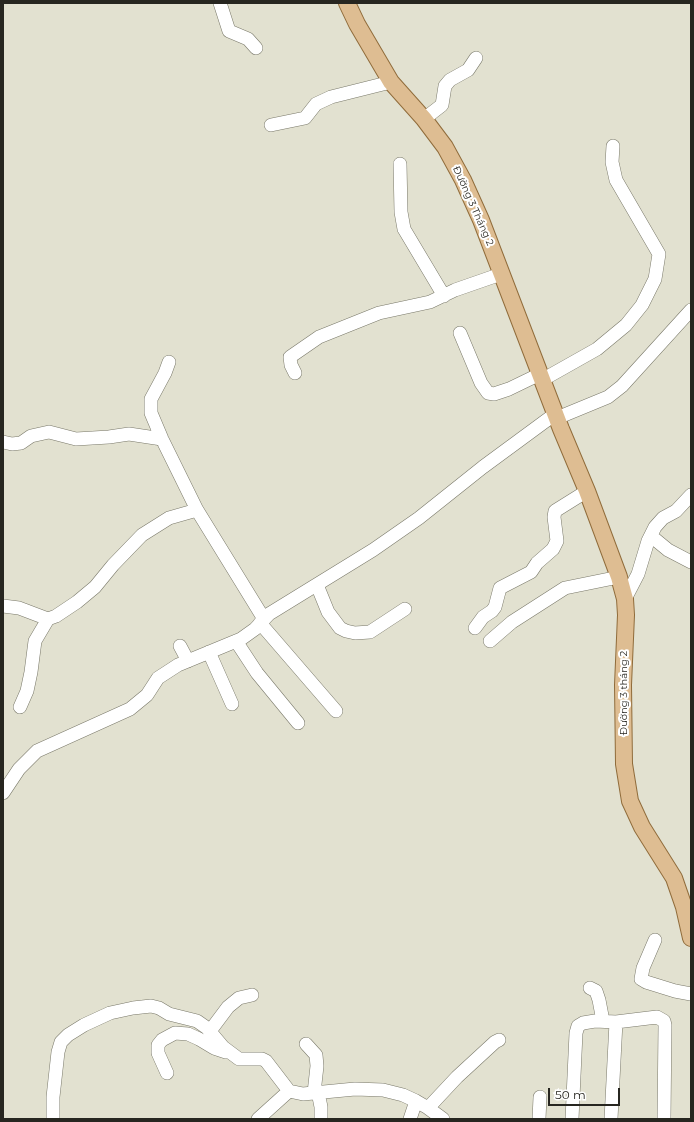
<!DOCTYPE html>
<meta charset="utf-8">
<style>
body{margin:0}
#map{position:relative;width:694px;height:1122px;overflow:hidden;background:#e2e1d0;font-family:Montserrat,sans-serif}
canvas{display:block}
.frame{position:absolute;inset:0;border:4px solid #272620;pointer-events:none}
.scale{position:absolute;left:548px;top:1088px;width:72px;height:18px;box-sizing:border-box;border:2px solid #272620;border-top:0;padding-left:5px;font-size:12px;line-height:14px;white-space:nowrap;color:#272620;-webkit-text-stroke:3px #fff;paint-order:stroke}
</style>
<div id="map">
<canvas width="694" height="1122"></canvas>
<div class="frame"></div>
<div class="scale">50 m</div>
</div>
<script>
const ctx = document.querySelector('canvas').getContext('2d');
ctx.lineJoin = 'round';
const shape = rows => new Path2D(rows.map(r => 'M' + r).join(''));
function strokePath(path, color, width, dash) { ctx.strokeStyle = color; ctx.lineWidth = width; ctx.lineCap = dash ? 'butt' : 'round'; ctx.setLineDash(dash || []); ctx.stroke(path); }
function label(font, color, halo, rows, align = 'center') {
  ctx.font = font + ' Montserrat,sans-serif'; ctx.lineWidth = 4; ctx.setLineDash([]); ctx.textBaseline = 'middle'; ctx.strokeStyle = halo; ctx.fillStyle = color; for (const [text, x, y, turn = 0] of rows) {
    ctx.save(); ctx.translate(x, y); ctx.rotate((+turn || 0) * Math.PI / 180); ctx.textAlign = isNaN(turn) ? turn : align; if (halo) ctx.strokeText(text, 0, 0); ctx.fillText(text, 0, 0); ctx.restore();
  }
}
const minor = shape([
 [220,3,229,31,248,39,256,48],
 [424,119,442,105,445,86,450,80,468,70,476,58],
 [271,125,305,118,316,104,331,97,391,82],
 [400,164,401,212,404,229,444,296],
 [460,333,481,383,488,393,494,394,509,389,540,374],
 [169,362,165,373,151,399,151,413,162,439,197,510,264,619],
 [295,373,291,365,290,357,319,337,379,313,430,302,455,290,501,274],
 [542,380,597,349,626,325,642,305,655,279,659,254,616,180,612,162,613,146],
 [557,418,608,397,622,386,691,310],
 [3,442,12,444,21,443,31,436,49,432,76,439,109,437,129,434,162,439],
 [651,536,668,550,691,562],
 [317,585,328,612,340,628,346,631,355,633,370,632,405,609],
 [625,599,638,574,648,541,655,527,663,518,676,511,691,495],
 [3,606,19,608,48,619,56,616,77,602,95,587,113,565,142,535,169,518,197,510],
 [260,623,336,711],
 [475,628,483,617,492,611,495,607,500,588,531,572,537,563,553,549,557,541,554,517,555,511,587,491],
 [236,641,257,673,298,723],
 [490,641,512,622,565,588,619,577],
 [180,646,188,661],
 [209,652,232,704],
 [20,707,27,691,31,672,35,641,48,619],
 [3,793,19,769,37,751,130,709,147,695,158,678,178,665,241,639,255,629,269,614,373,550,419,518,483,467,555,414],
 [655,940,643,968,641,979,646,982,675,991,691,994],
 [590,988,596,991,599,1000,603,1021],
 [210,1031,228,1007,239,998,252,995],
 [306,1044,316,1055,317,1066,314,1093],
 [167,1073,158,1053,158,1045,162,1040,175,1033,188,1034,199,1039,214,1048,226,1052],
 [318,1092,321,1107,321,1119],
 [428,1108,457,1077,495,1042,499,1040],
 [53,1119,53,1097,58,1052,61,1042,68,1035,84,1025,110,1013,133,1008,151,1006,159,1008,169,1014,197,1021,207,1028,223,1047,239,1059,262,1059,266,1061,289,1091,303,1094,355,1089,383,1090,403,1095,416,1101,428,1108,443,1119],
 [258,1119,289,1091],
 [410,1119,416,1101],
 [539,1119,540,1097],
 [572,1119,576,1033,578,1026,583,1023,595,1021,616,1022,657,1017,664,1021,665,1025,664,1119],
 [611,1119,616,1022]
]);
const major = shape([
 [347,3,357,24,391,82,424,119,445,147,463,180,481,220,561,429,587,491,619,577,625,599,626,615,623,685,624,764,630,801,642,827,674,878,684,907,691,938]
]);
strokePath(minor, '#797869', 14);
strokePath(major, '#906c3b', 18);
strokePath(minor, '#fff', 13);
strokePath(major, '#debd92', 16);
label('10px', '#272620', '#fff', [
 ["Đường 3 Tháng 2",473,206,66],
 ["Đường 3 tháng 2",624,693,-90]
]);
</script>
